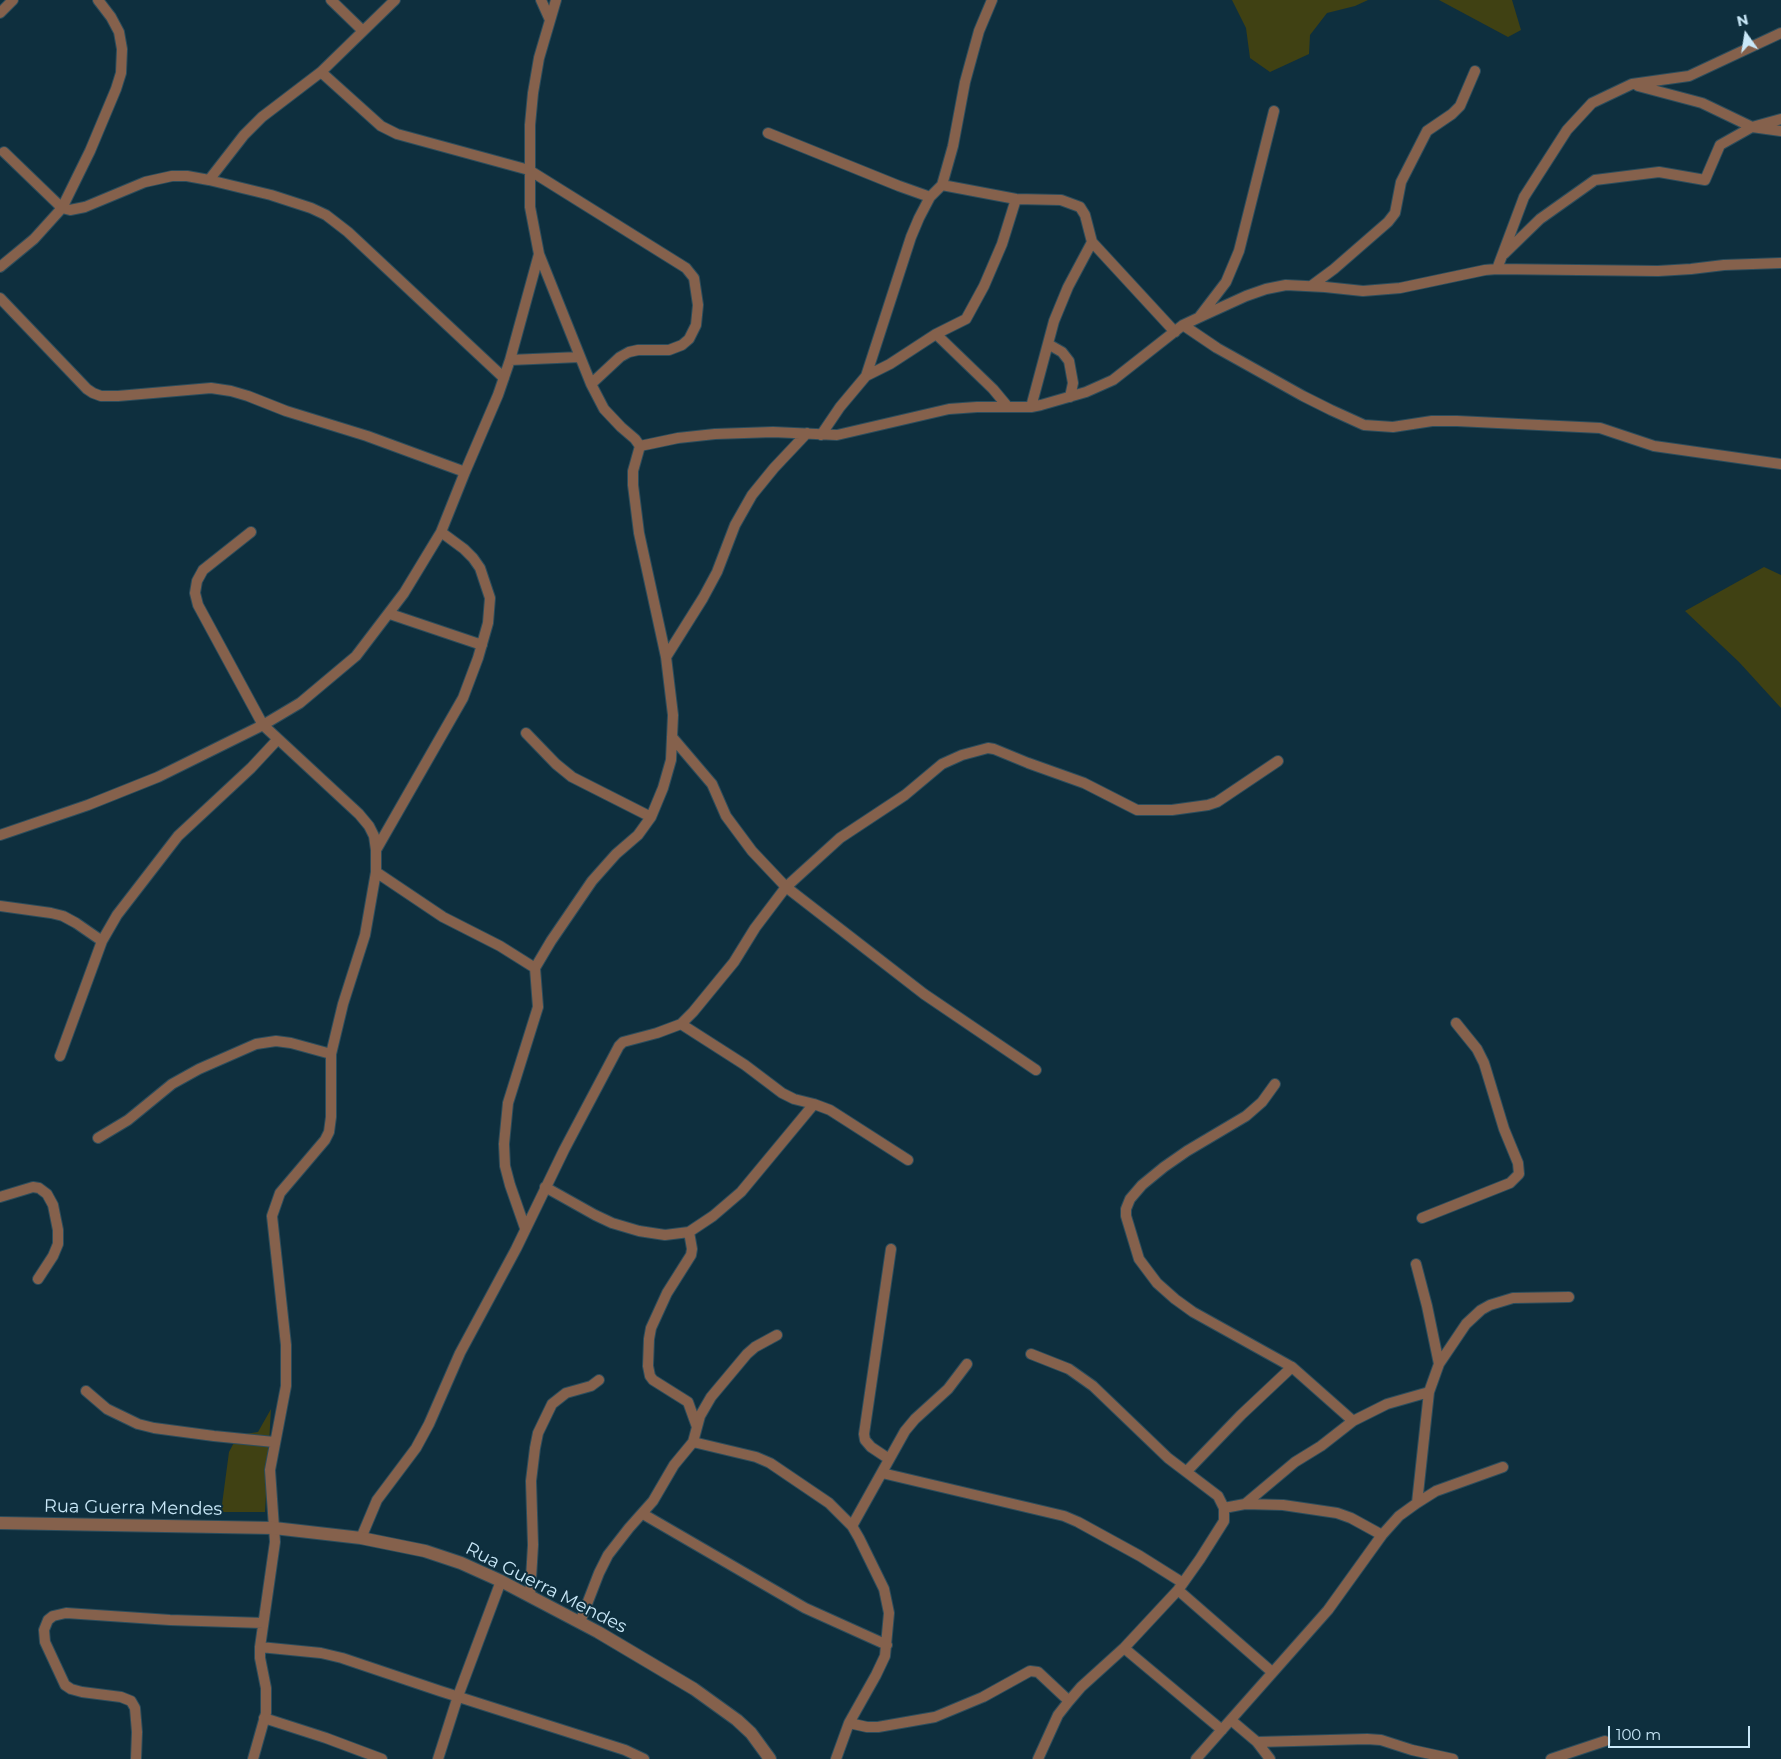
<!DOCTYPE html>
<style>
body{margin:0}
#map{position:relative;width:1781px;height:1759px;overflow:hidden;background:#0e2f3e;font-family:Montserrat,sans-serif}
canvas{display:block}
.north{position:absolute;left:1721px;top:10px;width:50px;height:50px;-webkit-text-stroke:4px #0e2f3e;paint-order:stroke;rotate:347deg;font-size:14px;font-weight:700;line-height:20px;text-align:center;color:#c9e8f8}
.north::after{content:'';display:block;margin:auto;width:18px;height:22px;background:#c9e8f8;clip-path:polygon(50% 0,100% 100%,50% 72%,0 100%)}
.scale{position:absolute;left:1608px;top:1726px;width:142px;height:22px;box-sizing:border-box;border:2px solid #c9e8f8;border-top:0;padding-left:6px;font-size:15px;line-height:18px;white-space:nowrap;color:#c9e8f8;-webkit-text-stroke:4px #0e2f3e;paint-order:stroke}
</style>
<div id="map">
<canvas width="1781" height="1759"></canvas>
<div class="north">N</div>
<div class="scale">100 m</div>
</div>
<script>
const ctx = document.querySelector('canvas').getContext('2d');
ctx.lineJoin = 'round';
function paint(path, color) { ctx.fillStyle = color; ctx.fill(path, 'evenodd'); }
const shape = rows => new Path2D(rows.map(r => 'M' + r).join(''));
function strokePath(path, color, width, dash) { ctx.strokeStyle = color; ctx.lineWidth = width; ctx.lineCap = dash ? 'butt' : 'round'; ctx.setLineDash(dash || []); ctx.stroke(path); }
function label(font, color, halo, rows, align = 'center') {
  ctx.font = font + ' Montserrat,sans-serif'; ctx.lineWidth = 4; ctx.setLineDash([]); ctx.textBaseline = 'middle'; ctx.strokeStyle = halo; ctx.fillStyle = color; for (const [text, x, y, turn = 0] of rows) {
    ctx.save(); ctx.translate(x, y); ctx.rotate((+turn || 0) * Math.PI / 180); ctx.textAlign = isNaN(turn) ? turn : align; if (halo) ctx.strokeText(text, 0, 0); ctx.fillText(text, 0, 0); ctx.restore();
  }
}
paint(shape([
 [1232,0,1368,0,1355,6,1327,13,1310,35,1309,54,1270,72,1250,58,1246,28],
 [1439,0,1512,0,1521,30,1508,37],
 [1764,567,1781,575,1781,708,1739,662,1685,611],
 [271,1409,265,1512,221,1512,229,1452,238,1435,258,1432]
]), '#404113');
const minor = shape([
 [331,0,363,31],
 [541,0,550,20],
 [0,13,13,0],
 [321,72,381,126,397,134,529,170,686,268,694,278,698,305,696,325,689,339,682,345,669,350,638,350,629,352,620,357,591,384],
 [1638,86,1702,103,1752,127,1781,131],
 [768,133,899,186,930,197],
 [4,152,62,208,70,210,85,207,145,182,172,176,187,176,209,180,271,195,311,208,326,215,348,232,504,378],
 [209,180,244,135,262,117,321,72,395,0],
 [942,185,1016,199,1061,200,1080,207,1085,215,1092,242,1175,332],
 [1504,254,1540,219,1595,180,1659,172,1705,180,1720,145,1752,127,1781,119],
 [0,267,34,239,62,208,90,151,116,89,121,73,122,49,119,32,111,17,98,0],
 [1497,269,1524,197,1567,130,1592,103,1632,84,1689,76,1781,33],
 [1311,286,1334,269,1388,222,1395,213,1401,182,1427,131,1452,114,1460,106,1475,71],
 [0,298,87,389,93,393,101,396,118,396,211,388,231,391,248,396,286,411,367,436,465,472],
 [1200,316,1226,282,1239,251,1274,111],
 [1183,325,1217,348,1303,396,1331,410,1364,425,1393,427,1432,421,1457,421,1600,428,1654,446,1781,464],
 [936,334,993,389,1008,407],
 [1048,344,1062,352,1069,361,1073,383,1070,397],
 [510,360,580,357],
 [866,376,890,364,936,334,966,319,984,286,1002,244,1016,199],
 [1031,407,1054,321,1068,287,1092,242],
 [821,435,840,407,866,376,911,237,919,218,930,197,942,185,953,146,965,82,979,31,992,0],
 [640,446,678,438,715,434,773,432,837,435,949,409,977,407,1031,407,1041,405,1086,392,1113,380,1183,325,1200,317,1246,296,1266,289,1286,285,1325,287,1363,291,1400,288,1485,270,1497,269,1658,271,1691,269,1724,265,1781,263],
 [251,532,203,570,197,581,195,593,198,605,263,725,359,814,369,826,374,836,376,850,376,872,365,935,343,1004,331,1054,331,1117,329,1132,325,1140,280,1193,272,1216,286,1345,286,1386,270,1470,275,1542,260,1647,260,1658,266,1688,266,1713,253,1759],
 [390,614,482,645],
 [666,657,703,598,717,572,735,525,752,495,774,468,807,433],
 [526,733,556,764,572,777,651,817],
 [672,737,712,784,726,816,752,851,786,887,924,994,1036,1070],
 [0,835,88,805,158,777,263,725,300,703,356,656,404,593,441,532,465,472,498,395,510,360,539,254,530,207,530,125,533,93,539,58,556,0],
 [376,850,463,698,478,658,488,623,490,598,480,568,473,558,464,549,441,532],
 [376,872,443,917,500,946,535,968],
 [0,906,51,913,63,916,76,923,102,941],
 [681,1024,745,1065,782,1093,794,1099,814,1104,830,1110,908,1160],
 [60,1056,102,941,117,915,178,836,251,768,278,739],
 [1275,1084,1262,1102,1246,1116,1187,1151,1164,1167,1142,1185,1130,1199,1126,1209,1126,1216,1139,1259,1157,1283,1175,1299,1193,1312,1292,1367],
 [98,1138,128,1120,172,1084,199,1069,256,1044,276,1041,291,1043,331,1054],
 [545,1187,595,1215,612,1223,639,1231,665,1235,689,1232,713,1216,741,1192,814,1104],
 [0,1197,33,1187,39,1188,47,1194,53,1205,58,1230,58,1244,53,1256,38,1279],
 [1422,1218,1510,1183,1519,1174,1518,1163,1504,1129,1484,1063,1477,1049,1456,1023],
 [525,1228,510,1185,505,1166,504,1144,508,1103,538,1007,535,968,551,941,592,881,616,854,638,835,651,817,663,788,671,760,673,715,666,657,639,533,633,485,633,471,640,446,635,439,621,427,604,409,591,384,539,254],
 [689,1232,692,1249,691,1255,667,1293,651,1328,649,1339,648,1366,650,1376,653,1380,688,1402,697,1427],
 [1416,1264,1427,1306,1439,1364,1429,1392,1417,1503],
 [1031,1354,1069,1369,1093,1386,1168,1458,1218,1496,1224,1508],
 [1439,1364,1466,1324,1481,1310,1490,1305,1513,1298,1569,1297],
 [86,1391,107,1409,138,1424,154,1428,214,1436,274,1442],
 [693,1442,756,1457,770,1463,829,1503,852,1526,859,1538,884,1589,889,1613,885,1656,876,1675,849,1723],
 [889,1459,871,1447,865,1440,864,1434,891,1249],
 [1187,1471,1241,1415,1292,1367,1353,1421],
 [882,1473,1064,1516,1078,1522,1140,1556,1183,1583],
 [1245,1504,1283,1505,1337,1513,1351,1518,1382,1535],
 [643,1514,805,1608,887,1645],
 [852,1526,905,1431,915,1419,948,1389,967,1364],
 [361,1538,377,1500,416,1448,429,1424,460,1353,516,1249,564,1150,619,1046,623,1042,657,1033,681,1024,693,1012,734,962,755,928,786,887,840,838,905,795,942,764,962,755,988,748,994,749,1028,763,1084,783,1137,810,1172,810,1208,805,1217,802,1278,761],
 [1178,1590,1272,1672],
 [530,1596,533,1545,531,1481,535,1448,538,1433,552,1404,566,1393,591,1386,599,1380],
 [580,1622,599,1573,608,1555,629,1528,653,1501,674,1465,693,1442,700,1416,711,1397,747,1354,755,1347,777,1335],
 [260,1647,321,1653,342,1658,440,1691,625,1750,644,1759],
 [1124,1648,1222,1730],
 [264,1718,326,1738,382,1759],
 [1231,1720,1257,1742,1270,1759],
 [1257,1742,1367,1739,1381,1740,1412,1750,1453,1759],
 [136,1759,137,1732,135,1708,131,1701,121,1697,82,1692,71,1689,65,1685,45,1642,44,1630,48,1620,53,1616,66,1613,170,1620,263,1623],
 [438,1759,458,1696,501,1581],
 [836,1759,849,1723,867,1727,878,1727,935,1717,983,1697,1030,1671,1038,1672,1069,1701],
 [1038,1759,1058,1715,1069,1701,1081,1687,1124,1648,1178,1590,1200,1559,1224,1521,1224,1508,1245,1504,1295,1462,1321,1446,1353,1421,1387,1404,1429,1392],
 [1196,1759,1328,1610,1382,1535,1399,1516,1417,1503,1436,1491,1503,1467],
 [1551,1759,1605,1741]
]);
const tertiary = shape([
 [0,1523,274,1528,361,1538,425,1551,461,1563,501,1581,598,1632,694,1689,737,1720,751,1733,770,1759]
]);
strokePath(minor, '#2c4d5c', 12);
strokePath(tertiary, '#2c4d5c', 14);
strokePath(minor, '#85614c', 10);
strokePath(tertiary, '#85614c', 12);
label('18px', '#c9e8f8', '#0e2f3e', [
 ["Rua Guerra Mendes",133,1508,1],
 ["Rua Guerra Mendes",546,1588,27]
]);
</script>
